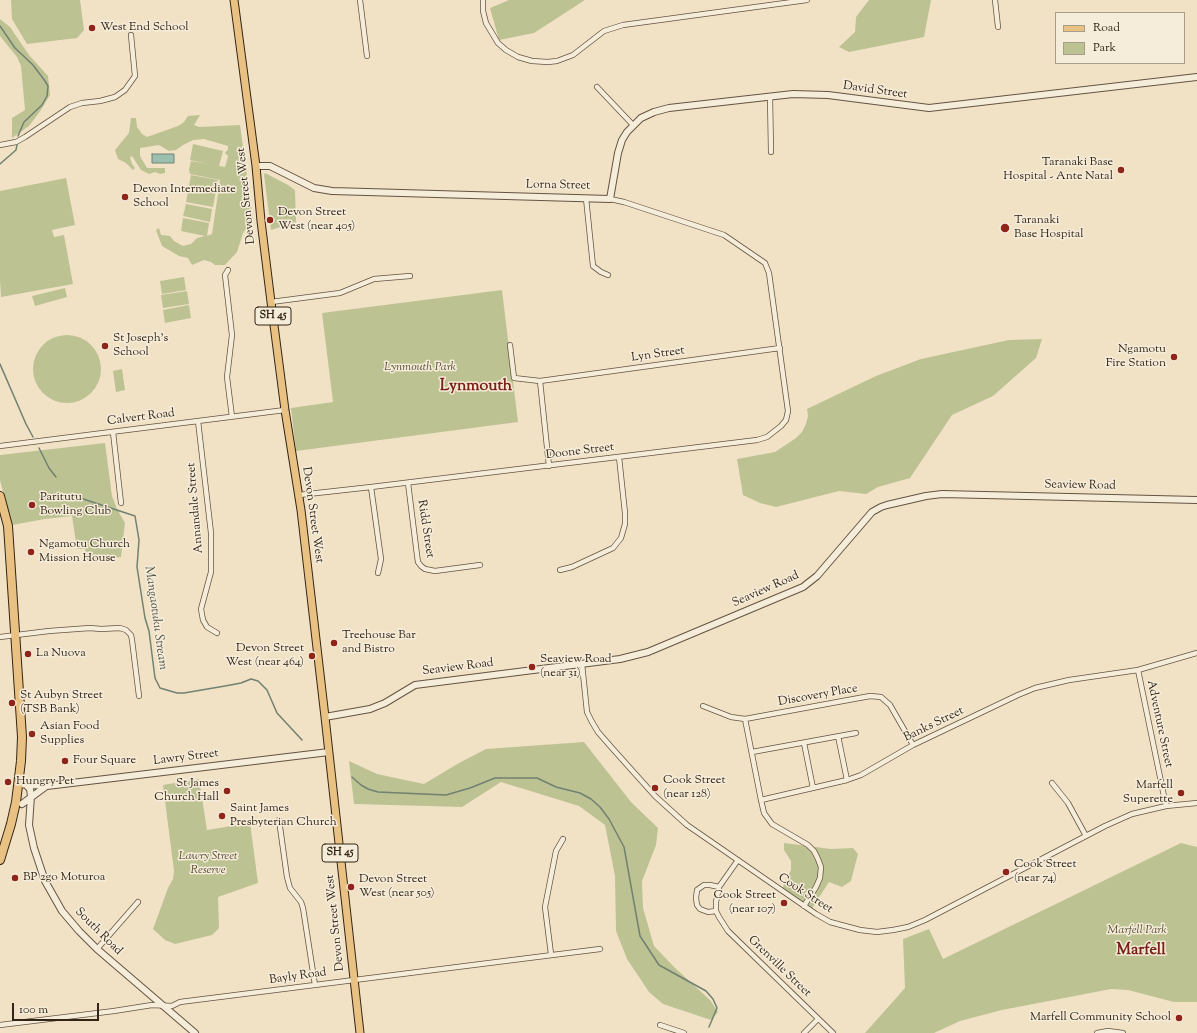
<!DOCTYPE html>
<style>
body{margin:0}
#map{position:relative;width:1197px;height:1033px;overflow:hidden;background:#f1e2c6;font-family:"Sorts Mill Goudy",serif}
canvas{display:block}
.legend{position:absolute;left:1055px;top:12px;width:130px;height:52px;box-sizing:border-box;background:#f6ecda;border:1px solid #a89c8b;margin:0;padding:5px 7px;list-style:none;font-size:12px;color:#322515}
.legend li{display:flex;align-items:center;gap:8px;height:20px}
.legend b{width:20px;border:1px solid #a89c8b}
.scale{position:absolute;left:12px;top:1003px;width:87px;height:18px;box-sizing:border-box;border:2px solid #322515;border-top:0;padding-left:5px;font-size:12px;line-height:14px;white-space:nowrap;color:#322515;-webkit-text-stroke:3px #f6ecda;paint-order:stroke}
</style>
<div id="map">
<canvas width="1197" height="1033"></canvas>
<ul class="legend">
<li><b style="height:5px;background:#e8c183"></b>Road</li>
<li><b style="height:11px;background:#bdc293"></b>Park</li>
</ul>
<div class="scale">100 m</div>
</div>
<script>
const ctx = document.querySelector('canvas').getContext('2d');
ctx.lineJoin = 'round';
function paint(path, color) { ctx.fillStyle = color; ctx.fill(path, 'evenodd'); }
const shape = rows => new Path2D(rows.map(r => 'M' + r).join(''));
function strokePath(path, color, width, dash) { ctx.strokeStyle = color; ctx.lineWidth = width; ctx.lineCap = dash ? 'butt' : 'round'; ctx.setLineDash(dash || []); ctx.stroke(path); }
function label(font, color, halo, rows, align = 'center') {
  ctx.font = font + ' "Sorts Mill Goudy",serif'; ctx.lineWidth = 3; ctx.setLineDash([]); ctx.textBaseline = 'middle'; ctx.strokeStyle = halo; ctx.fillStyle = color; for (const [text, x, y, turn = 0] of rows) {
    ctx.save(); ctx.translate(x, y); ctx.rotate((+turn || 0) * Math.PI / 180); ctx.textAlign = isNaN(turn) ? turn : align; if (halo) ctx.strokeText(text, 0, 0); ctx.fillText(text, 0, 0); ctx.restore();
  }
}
paint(shape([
 [11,0,80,0,84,30,77,38,27,44,12,19],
 [509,0,585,0,534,33,499,40,490,8],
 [869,0,931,0,924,37,849,52,839,47,855,32,856,17],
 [0,19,10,27,29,55,48,76,50,95,41,110,29,126,12,138,12,118,25,110,21,66,17,57,0,36],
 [200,115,194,125,199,127,240,125,253,219,243,233,237,252,225,265,215,265,211,262,204,260,192,265,188,258,179,256,162,246,156,230,159,228,161,235,170,236,174,241,183,246,191,244,197,238,205,236,181,231,183,218,209,223,207,236,212,234,220,180,190,174,189,169,191,161,208,164,190,160,193,144,223,151,219,166,225,167,228,156,225,153,228,149,228,146,204,139,193,140,183,145,176,150,169,151,159,145,140,148,140,156,147,168,165,168,165,173,160,174,155,172,149,174,141,170,132,156,130,157,132,164,135,168,133,170,126,163,118,159,115,150,129,133,131,118,136,118,137,127,142,134,147,137,178,126,184,122,188,116],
 [265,173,288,185,295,190,296,222,271,230,264,175],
 [191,175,218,180,213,207,186,202],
 [66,178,75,225,52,230,54,237,64,235,73,284,1,297,0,280,0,191],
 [186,204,212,209,210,222,183,216],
 [184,277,186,290,162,294,160,281],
 [65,288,67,297,35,306,32,296],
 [502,290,518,422,296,451,291,408,333,402,322,313],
 [187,291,189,304,163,308,161,295],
 [189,305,191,318,165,323,163,310],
 '33 369a34 34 0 1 1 68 0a34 34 0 1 1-68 0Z',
 [1042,339,1036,358,993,396,952,415,910,478,878,487,866,494,839,491,776,507,760,503,743,495,737,459,775,452,796,438,802,432,806,424,808,416,807,409,876,376,921,359,1009,340],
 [122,369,125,390,116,392,113,371],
 [105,443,112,496,117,509,125,523,121,557,87,562,85,549,77,549,72,516,45,519,12,525,0,480,0,455],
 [584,742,631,802,658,828,656,845,642,881,643,908,654,946,673,966,710,1000,718,1012,711,1020,663,1004,649,992,627,959,616,931,615,876,605,825,579,806,501,782,462,807,354,804,349,761,377,774,424,784,459,763,486,749],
 [199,779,207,830,250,823,258,883,218,897,219,928,212,935,175,944,165,940,153,929,168,888,173,879,174,871,163,785],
 [784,843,831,849,853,848,858,854,851,881,842,887,829,882,811,910,781,891,791,870,791,861,784,850],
 [1181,843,1197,847,1197,1002,1174,1002,1128,990,1111,989,1002,1010,960,1021,934,1033,865,1033,905,988,903,939,929,929,943,959]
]), '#bdc293');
const water = shape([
 [152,154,174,154,174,163,152,163,152,154]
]);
paint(water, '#9bbfb0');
strokePath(water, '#718172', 1);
strokePath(shape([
 [0,26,15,48,33,65,45,81,48,86,47,96,42,105,24,122,18,136],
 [0,164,16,150,17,145],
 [0,364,26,424,33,437],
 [39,448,49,468,56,477],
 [71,495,135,516,139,540,137,567,145,618,149,631,155,678,160,688,177,693,184,693,225,686,241,683,251,679,258,681,267,690,277,713,302,740],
 [352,777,361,785,368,789,378,792,446,795,470,788,495,778,537,778,556,787,580,793,591,799,600,807,609,819,624,847,640,936,659,965,706,991,713,999,717,1008,709,1027]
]), '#718172', 1.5);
const minor = shape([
 [360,0,367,56],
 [483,0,483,11,486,23,498,43,506,50,518,57,532,61,548,62,557,61,573,55,604,31,623,25,807,0],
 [995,0,998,27],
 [597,87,633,125],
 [770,96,771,152],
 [0,145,16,142,25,137,70,107,82,103,100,101,115,97,125,90,135,76,131,35],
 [586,198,593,266,601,272,608,275],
 [228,270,225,275,232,335,227,377,232,417],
 [271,302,340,293,374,279,410,276],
 [510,345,514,378,540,381,780,348],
 [540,381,549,466],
 [198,421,211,533,211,572,201,609,203,620,207,627,217,633],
 [113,432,121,503],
 [0,446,285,410],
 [408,483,417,555,418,562,421,566,425,569,435,571,480,565],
 [371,487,381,559,378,573],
 [299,495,371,487,757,440,767,437,781,426,786,420,788,411,769,273,765,263,724,235,624,202,610,199],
 [560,570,572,567,613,548,621,538,625,524,625,513,619,457],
 [0,637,49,631,90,628,101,629,120,628,126,630,131,635,132,640,139,696],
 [582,664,587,712,592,722,598,732,612,748,655,796,687,825,816,914,830,922,860,930,877,932,893,930,908,927,925,920,1105,826,1132,814,1166,806,1197,803],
 [1138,670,1166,806],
 [703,706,731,717,745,719,870,696,881,697,890,705,913,745],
 [745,719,761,800,847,780,861,775,913,745,1018,695,1035,688,1069,680,1138,670,1197,653],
 [838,736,847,780],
 [804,743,813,788],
 [752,752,856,733],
 [1052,783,1068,803,1086,836],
 [761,800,764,813,772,824,808,845,814,851,818,859,821,867,820,878,816,887,804,906],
 [279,820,287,877,290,888,301,902,303,908,315,985],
 [738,860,719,887,716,902,716,911,719,917,728,931,833,1033],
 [716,911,708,912,700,909,697,905,696,898,697,890,704,885,710,885,719,887],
 [97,949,138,902],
 [551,954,545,907,556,851,563,839],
 [0,1025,114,1011,152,1005,172,1006,180,1002,600,949],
 [660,1025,684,1033],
 [804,1033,818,1019],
 [1097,1033,1108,1031,1123,1033]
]);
const tertiary = shape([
 [256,166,270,166,314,188,332,191,610,199,618,153,622,140,627,132,641,118,654,112,669,108,793,94,828,95,929,108,1197,77],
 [325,717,370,709,385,703,415,685,620,659,648,652,803,587,817,576,872,512,881,507,887,505,926,496,942,494,1197,500],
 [18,784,47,786,329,752],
 [27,786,30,789,31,796,29,825,34,848,45,881,62,911,79,931,97,949,195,1033],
 [22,804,45,787]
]);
const primary = shape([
 [234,0,256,166,261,221,271,302,285,410,301,510,325,717,360,1033]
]);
const trunk = shape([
 [0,496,8,526,22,737,21,761,16,802,11,824,0,860]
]);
strokePath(minor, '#625441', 6);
strokePath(tertiary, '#625441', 8);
strokePath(primary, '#322515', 9);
strokePath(trunk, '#322515', 10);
strokePath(minor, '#f6ecda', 4.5);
strokePath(tertiary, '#f6ecda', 6);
strokePath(primary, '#e8c183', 7);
strokePath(trunk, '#e8c183', 8);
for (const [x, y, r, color] of [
 [92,28,4,"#8f2418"],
 [1121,170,4,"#8f2418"],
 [125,197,4,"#8f2418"],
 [270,220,4,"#8f2418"],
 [1005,228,5,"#8f2418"],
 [105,346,4,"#8f2418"],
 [1174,357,4,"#8f2418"],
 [32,505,4,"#8f2418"],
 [31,552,4,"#8f2418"],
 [334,643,4,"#8f2418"],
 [28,654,4,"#8f2418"],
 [312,656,4,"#8f2418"],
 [532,667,4,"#8f2418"],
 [12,703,4,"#8f2418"],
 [32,734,4,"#8f2418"],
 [65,761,4,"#8f2418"],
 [8,782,4,"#8f2418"],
 [655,788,4,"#8f2418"],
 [227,791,4,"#8f2418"],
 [1181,793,4,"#8f2418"],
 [222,816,4,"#8f2418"],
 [1006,872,4,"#8f2418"],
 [15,878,4,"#8f2418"],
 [351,887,4,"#8f2418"],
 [784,903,4,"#8f2418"],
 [1179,1018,4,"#8f2418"]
]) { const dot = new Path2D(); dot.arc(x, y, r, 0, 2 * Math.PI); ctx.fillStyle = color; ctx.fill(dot); strokePath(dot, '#f6ecda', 1.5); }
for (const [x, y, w] of [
 [273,316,36],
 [340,853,36]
]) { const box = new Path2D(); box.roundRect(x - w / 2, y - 9, w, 18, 3); ctx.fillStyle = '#f6ecda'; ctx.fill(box); strokePath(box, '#322515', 1); }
label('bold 11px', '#322515', null, [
 ["SH 45",273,316],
 ["SH 45",340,853]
]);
label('12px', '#322515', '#f6ecda', [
 ["West End School",100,28],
 ["Taranaki Base",1113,163,"right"],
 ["Hospital - Ante Natal",1113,177,"right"],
 ["Devon Intermediate",133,190],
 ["School",133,204],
 ["Devon Street",278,213],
 ["West (near 405)",278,227],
 ["Taranaki",1014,221],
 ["Base Hospital",1014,235],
 ["St Joseph's",113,339],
 ["School",113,353],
 ["Ngamotu",1166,350,"right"],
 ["Fire Station",1166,364,"right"],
 ["Paritutu",40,498],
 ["Bowling Club",40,512],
 ["Ngamotu Church",39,545],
 ["Mission House",39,559],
 ["Treehouse Bar",342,636],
 ["and Bistro",342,650],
 ["Devon Street",304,649,"right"],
 ["West (near 464)",304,663,"right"],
 ["La Nuova",36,654],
 ["Seaview Road",540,660],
 ["(near 31)",540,674],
 ["St Aubyn Street",20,696],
 ["(TSB Bank)",20,710],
 ["Asian Food",40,727],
 ["Supplies",40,741],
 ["Four Square",73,761],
 ["Cook Street",663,781],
 ["(near 128)",663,795],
 ["Hungry Pet",16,782],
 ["St James",219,784,"right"],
 ["Church Hall",219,798,"right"],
 ["Marfell",1173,786,"right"],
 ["Superette",1173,800,"right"],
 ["Saint James",230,809],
 ["Presbyterian Church",230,823],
 ["Cook Street",1014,865],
 ["(near 74)",1014,879],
 ["BP 2go Moturoa",23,878],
 ["Devon Street",359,880],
 ["West (near 505)",359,894],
 ["Cook Street",776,896,"right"],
 ["(near 107)",776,910,"right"],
 ["Marfell Community School",1171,1018,"right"]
], 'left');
label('12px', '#322515', '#f6ecda', [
 ["David Street",875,91,8],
 ["Lorna Street",558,186,1],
 ["Devon Street West",247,196,-96],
 ["Lyn Street",658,355,-8],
 ["Calvert Road",141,418,-7],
 ["Doone Street",580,452,-7],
 ["Seaview Road",1080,486,1],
 ["Annandale Street",196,508,-95],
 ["Devon Street West",312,515,82],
 ["Ridd Street",425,529,81],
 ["Seaview Road",766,590,-24],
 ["Seaview Road",458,668,-7],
 ["Discovery Place",818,696,-10],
 ["Adventure Street",1159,724,78],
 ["Banks Street",934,725,-26],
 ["Lawry Street",186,758,-7],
 ["Cook Street",805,894,33],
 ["Devon Street West",336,923,-96],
 ["South Road",98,932,45],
 ["Grenville Street",779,967,44],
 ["Bayly Road",298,977,-8]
]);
label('italic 12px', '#554c34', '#f6ecda', [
 ["Lynmouth Park",420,368],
 ["Lawry Street",208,857],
 ["Reserve",208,871],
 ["Marfell Park",1137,931]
]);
label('italic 13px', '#525344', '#f6ecda', [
 ["Mangaotuku Stream",155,618,82]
]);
label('bold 16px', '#7a1f14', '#f6ecda', [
 ["Lynmouth",476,387],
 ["Marfell",1141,951]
]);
</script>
